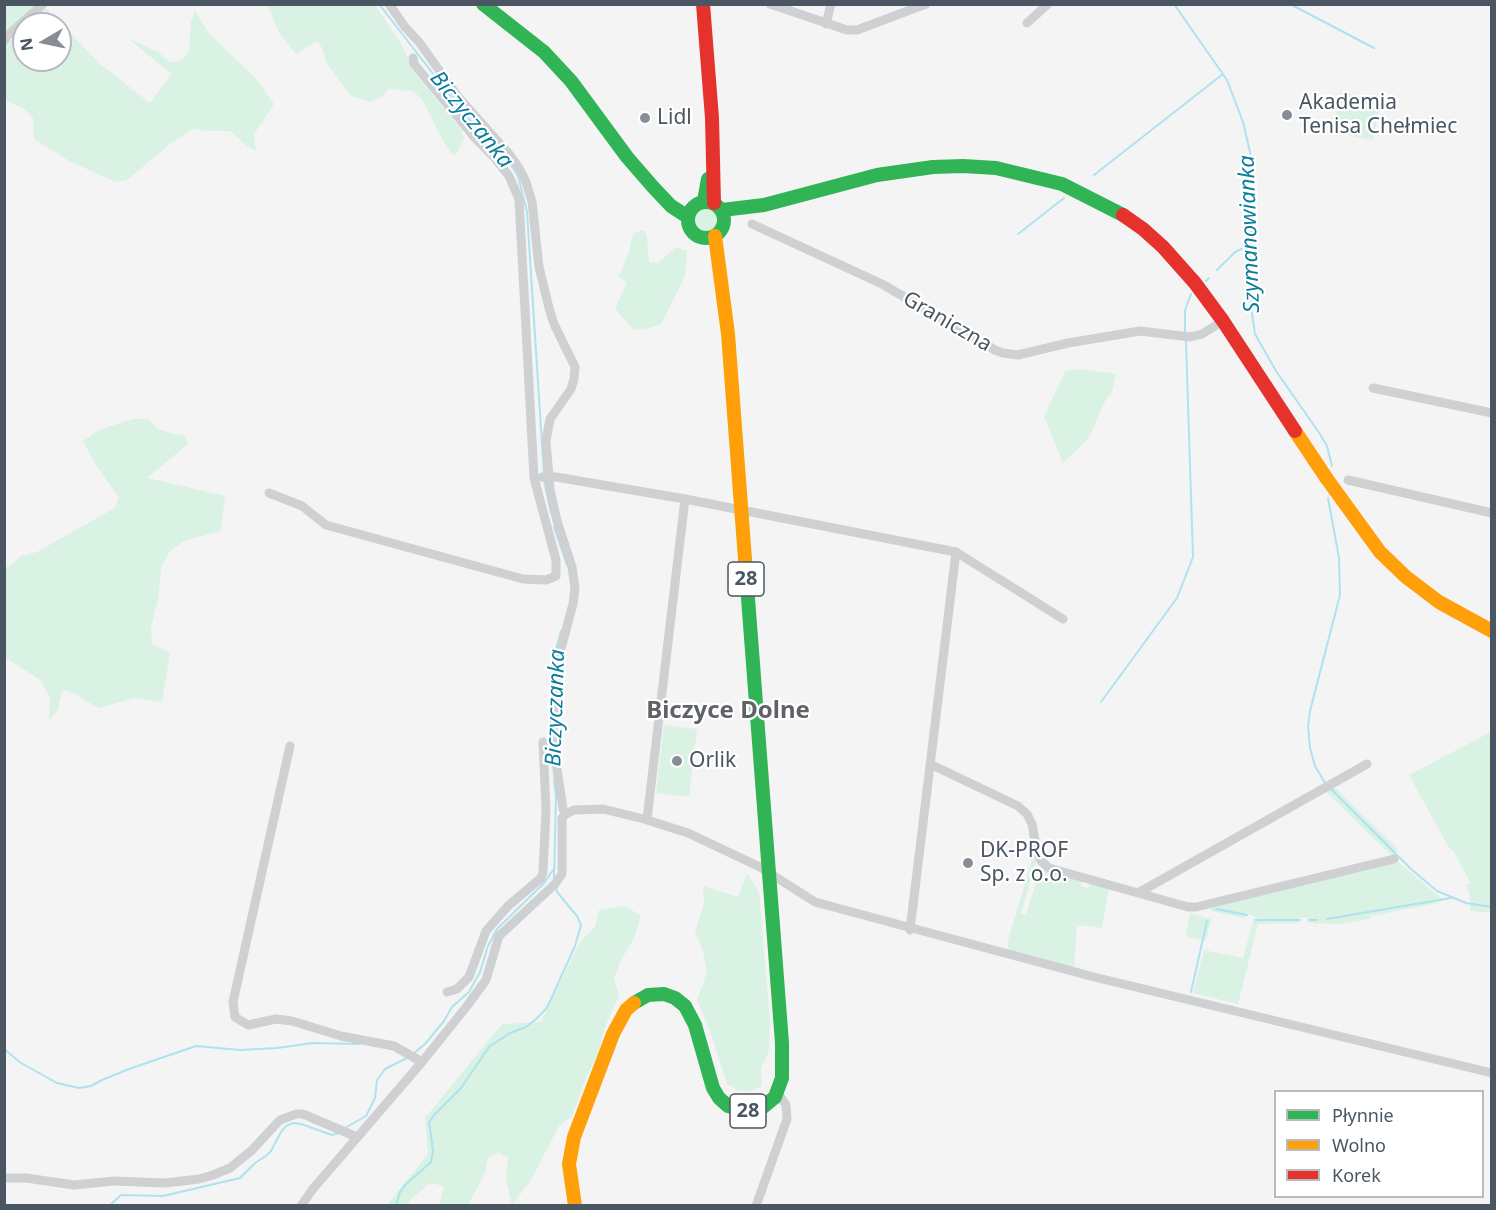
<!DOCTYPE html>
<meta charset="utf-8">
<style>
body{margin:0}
#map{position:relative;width:1496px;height:1210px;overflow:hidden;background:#f4f4f4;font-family:"Noto Sans",sans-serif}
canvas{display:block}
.frame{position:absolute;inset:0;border:6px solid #4a5661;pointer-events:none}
.legend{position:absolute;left:1274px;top:1090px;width:210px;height:108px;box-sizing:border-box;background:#fff;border:2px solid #b7bbc0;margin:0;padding:8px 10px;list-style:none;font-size:18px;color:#4a5661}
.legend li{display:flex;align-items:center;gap:12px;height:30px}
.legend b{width:30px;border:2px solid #b7bbc0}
.north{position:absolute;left:12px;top:12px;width:60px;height:60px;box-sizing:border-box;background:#fff;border:2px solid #b7bbc0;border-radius:50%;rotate:261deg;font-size:16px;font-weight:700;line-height:24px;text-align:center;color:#4a5661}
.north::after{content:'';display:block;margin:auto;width:21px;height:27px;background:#868d94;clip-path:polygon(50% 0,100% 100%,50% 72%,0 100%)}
</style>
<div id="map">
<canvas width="1496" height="1210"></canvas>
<div class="frame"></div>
<ul class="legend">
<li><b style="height:8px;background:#30b455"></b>Płynnie</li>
<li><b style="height:8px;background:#ff9f0a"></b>Wolno</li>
<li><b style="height:8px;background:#e5322d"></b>Korek</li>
</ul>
<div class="north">N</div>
</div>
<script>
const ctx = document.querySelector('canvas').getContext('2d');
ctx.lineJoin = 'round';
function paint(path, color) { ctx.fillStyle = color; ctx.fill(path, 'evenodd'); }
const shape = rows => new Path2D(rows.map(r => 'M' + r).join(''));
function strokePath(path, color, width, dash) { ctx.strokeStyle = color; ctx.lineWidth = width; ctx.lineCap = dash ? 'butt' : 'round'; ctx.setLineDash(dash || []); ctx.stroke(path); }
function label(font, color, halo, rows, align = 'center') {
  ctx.font = font + ' "Noto Sans",sans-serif'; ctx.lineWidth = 4.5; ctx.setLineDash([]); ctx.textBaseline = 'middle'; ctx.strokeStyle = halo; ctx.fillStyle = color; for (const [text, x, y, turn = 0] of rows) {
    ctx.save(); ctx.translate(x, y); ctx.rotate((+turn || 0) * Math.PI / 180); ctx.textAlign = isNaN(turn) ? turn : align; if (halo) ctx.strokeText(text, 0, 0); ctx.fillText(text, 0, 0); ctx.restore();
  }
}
paint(shape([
 [8,5,43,5,100,64,150,103,171,74,128,38,158,52,170,62,177,62,184,58,189,50,191,21,195,11,209,33,257,80,274,104,254,134,256,151,247,146,230,131,204,131,194,128,170,144,127,180,116,182,71,162,34,139,33,118,24,109,5,100,4,7],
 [24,24,60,24,60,60,24,60],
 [268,5,375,5,402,45,413,71,461,129,464,139,455,156,449,150,441,137,422,99,413,91,389,89,381,97,370,102,351,96,327,64,322,48,317,41,296,54,279,33],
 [1341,92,1381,101,1373,140,1333,132],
 '694 220a12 12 0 1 1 24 0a12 12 0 1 1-24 0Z',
 [644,230,647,235,649,262,658,263,676,247,687,251,685,276,661,324,646,329,634,330,615,309,627,282,619,277,630,249,633,233],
 [1083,369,1116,374,1112,391,1104,403,1089,438,1063,463,1044,417,1065,371],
 [133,419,148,419,157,428,172,434,184,435,188,444,147,478,225,496,221,531,184,541,170,551,161,568,158,599,151,628,152,644,170,653,162,702,135,698,99,708,84,700,75,693,63,690,57,712,49,719,50,697,40,680,5,657,5,567,10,566,21,556,37,552,115,508,119,498,94,462,83,441,99,430],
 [664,725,697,729,689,797,656,793],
 [1491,732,1491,913,1470,911,1470,896,1466,885,1471,884,1454,852,1448,846,1409,775],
 [1334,787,1398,849,1393,857,1325,791],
 [1032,859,1037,860,1021,913,1026,915,1038,876,1044,868,1082,880,1081,886,1088,888,1090,883,1109,888,1102,928,1077,925,1074,968,1013,953,1008,948,1008,941],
 [1397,861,1441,898,1439,903,1371,916,1370,919,1340,924,1307,923,1309,917,1300,918,1299,923,1258,924,1238,1004,1193,993,1204,950,1243,958,1253,921,1258,919,1248,913,1244,918,1211,911,1210,906,1384,866],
 [747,873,759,892,770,1021,769,1051,761,1068,762,1086,750,1091,739,1091,727,1084,709,1028,697,1000,707,972,702,947,695,934,704,902,703,886,738,897],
 [623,906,641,915,635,936,620,962,614,978,619,995,605,1027,598,1054,586,1078,572,1116,559,1126,531,1180,512,1205,506,1179,508,1158,499,1153,488,1157,485,1173,468,1205,442,1205,440,1204,444,1186,430,1183,410,1200,409,1205,386,1206,428,1154,425,1118,502,1024,541,1022,580,942,595,927,599,910],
 [1190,913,1211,919,1206,941,1186,936]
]), '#d9f2e3');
strokePath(shape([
 [379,4,465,115,508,160,518,176,527,212,544,475],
 [1174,4,1227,80,1243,122,1250,152,1252,179,1250,300,1255,334,1276,371,1320,434,1327,446,1332,466],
 [1290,4,1374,48],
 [1094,175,1223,74],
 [1018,234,1064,198],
 [1217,270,1235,252,1250,245],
 [1206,281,1209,278],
 [1185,332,1185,310,1191,294],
 [544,480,551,513],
 [554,527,567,565],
 [552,678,553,660,561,631],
 [1101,702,1177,598,1193,557,1186,342],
 [1325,783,1315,766,1310,748,1308,726,1310,711,1340,595,1339,558,1328,498],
 [1331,789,1411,869,1437,891,1466,903,1492,907],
 [554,879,556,796,554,780],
 [1216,909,1247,915],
 [1327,919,1451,898],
 [1255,920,1300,920],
 [1309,920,1317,920],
 [1191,992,1207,921],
 [4,1049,21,1063,57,1083,79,1088,91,1086,102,1080,129,1069,196,1046,240,1050,277,1048,313,1043,360,1044],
 [413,1054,425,1044,444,1021,452,1007,469,992,480,972,488,946,497,929,544,883,553,870],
 [345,1128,366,1116,375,1098,377,1080,385,1069,409,1057],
 [109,1206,121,1195,163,1196,240,1178,255,1163,266,1156,271,1151,281,1132,286,1126,293,1123,301,1124,332,1135,339,1133],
 [396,1206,400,1192,405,1185,431,1162,433,1151,429,1122,435,1114,461,1088,489,1047,510,1033,526,1027,536,1019,546,1009,551,999,575,946,581,925,577,916,557,892,556,887]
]), '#aee2f0', 2);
strokePath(shape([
 [389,4,405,27,419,42,459,98,510,155,519,168,526,182,532,202,539,267,549,308,554,324,575,367,574,379,571,389,550,419,546,441,550,490,557,521,572,567,575,588,573,604,559,656,555,697,554,749,563,809,566,814],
 [770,4,847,30,857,30,926,4],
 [1027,23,1048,4],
 [826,24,831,4],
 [4,41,7,36,43,4],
 [752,224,882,284,995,350,1003,353,1018,355,1068,343,1140,331,1190,337,1202,334,1223,321],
 [1373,388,1492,413],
 [542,477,556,477,685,499,956,552,1063,619],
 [1348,480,1492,513],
 [269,493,302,506,326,525,523,579,546,580,556,576,556,560,534,478,519,199,509,176,493,156,475,138,414,64,413,58],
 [290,746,233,1002,235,1017,248,1025,276,1019,292,1021,341,1036,394,1046,422,1062],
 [930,764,1018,806,1027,814,1032,824,1037,852,1041,861,1049,868,1188,907,1196,907,1394,859],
 [647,819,685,499],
 [1138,893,1367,764],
 [910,930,956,552],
 [447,992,457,989,469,977,486,931,508,906,541,878,543,872,546,810,543,742],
 [4,1178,26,1178,74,1185,114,1181,165,1183,199,1179,213,1175,230,1168,251,1151,280,1120,296,1114,303,1114,357,1137],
 [301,1206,312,1190,422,1062,467,1006,486,980,499,936,555,884,562,874,562,818,566,814,574,810,603,809,644,819,688,833,760,867,815,902,1094,977,1492,1073],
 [756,1206,787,1119,786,1105,778,1093]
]), '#ced0d2', 9);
strokePath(shape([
 [483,4,544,52,571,81,627,157,653,187,671,206,688,217],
 [704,201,708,179],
 '688 220a18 18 0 1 1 36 0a18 18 0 1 1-36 0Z',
 [722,210,764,205,877,175,933,167,963,166,996,168,1062,184,1123,215],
 [634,1003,648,995,664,994,675,998,685,1006,695,1025,713,1088,719,1098,728,1106,747,1111,763,1107,775,1097,782,1078,782,1043,745,559]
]), '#30b455', 14);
strokePath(shape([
 [715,236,728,334,745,559],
 [1295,431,1327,479,1380,552,1406,577,1439,602,1492,631],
 [575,1206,569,1164,574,1137,613,1034,626,1010,634,1003]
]), '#ff9f0a', 14);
strokePath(shape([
 [703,4,712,118,714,203],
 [1123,215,1143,229,1163,247,1195,283,1223,321,1295,431]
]), '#e5322d', 14);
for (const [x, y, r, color] of [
 [1287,115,6,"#868d94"],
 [645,118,6,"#868d94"],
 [677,761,6,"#868d94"],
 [968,863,6,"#868d94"]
]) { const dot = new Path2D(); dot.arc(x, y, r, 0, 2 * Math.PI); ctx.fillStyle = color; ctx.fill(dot); strokePath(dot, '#fff', 2); }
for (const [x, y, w] of [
 [746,579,36],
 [748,1111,36]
]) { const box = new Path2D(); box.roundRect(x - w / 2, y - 17, w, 34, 4.5); ctx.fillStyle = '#fff'; ctx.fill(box); strokePath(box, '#4a5661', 1.5); }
label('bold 20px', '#4a5661', null, [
 ["28",746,579],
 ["28",748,1111]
]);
label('21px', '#4a5661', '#fff', [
 ["Akademia",1299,103],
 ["Tenisa Chełmiec",1299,127],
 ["Lidl",657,118],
 ["Orlik",689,761],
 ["DK-PROF",980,851],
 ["Sp. z o.o.",980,875]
], 'left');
label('21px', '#4a5661', '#fff', [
 ["Graniczna",947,322,30]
]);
label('italic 22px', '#0c7c9b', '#fff', [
 ["Biczyczanka",471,120,51],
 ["Szymanowianka",1250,234,-92],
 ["Biczyczanka",556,708,-88]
]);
label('bold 24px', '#5f6368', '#fff', [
 ["Biczyce Dolne",728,711]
]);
</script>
